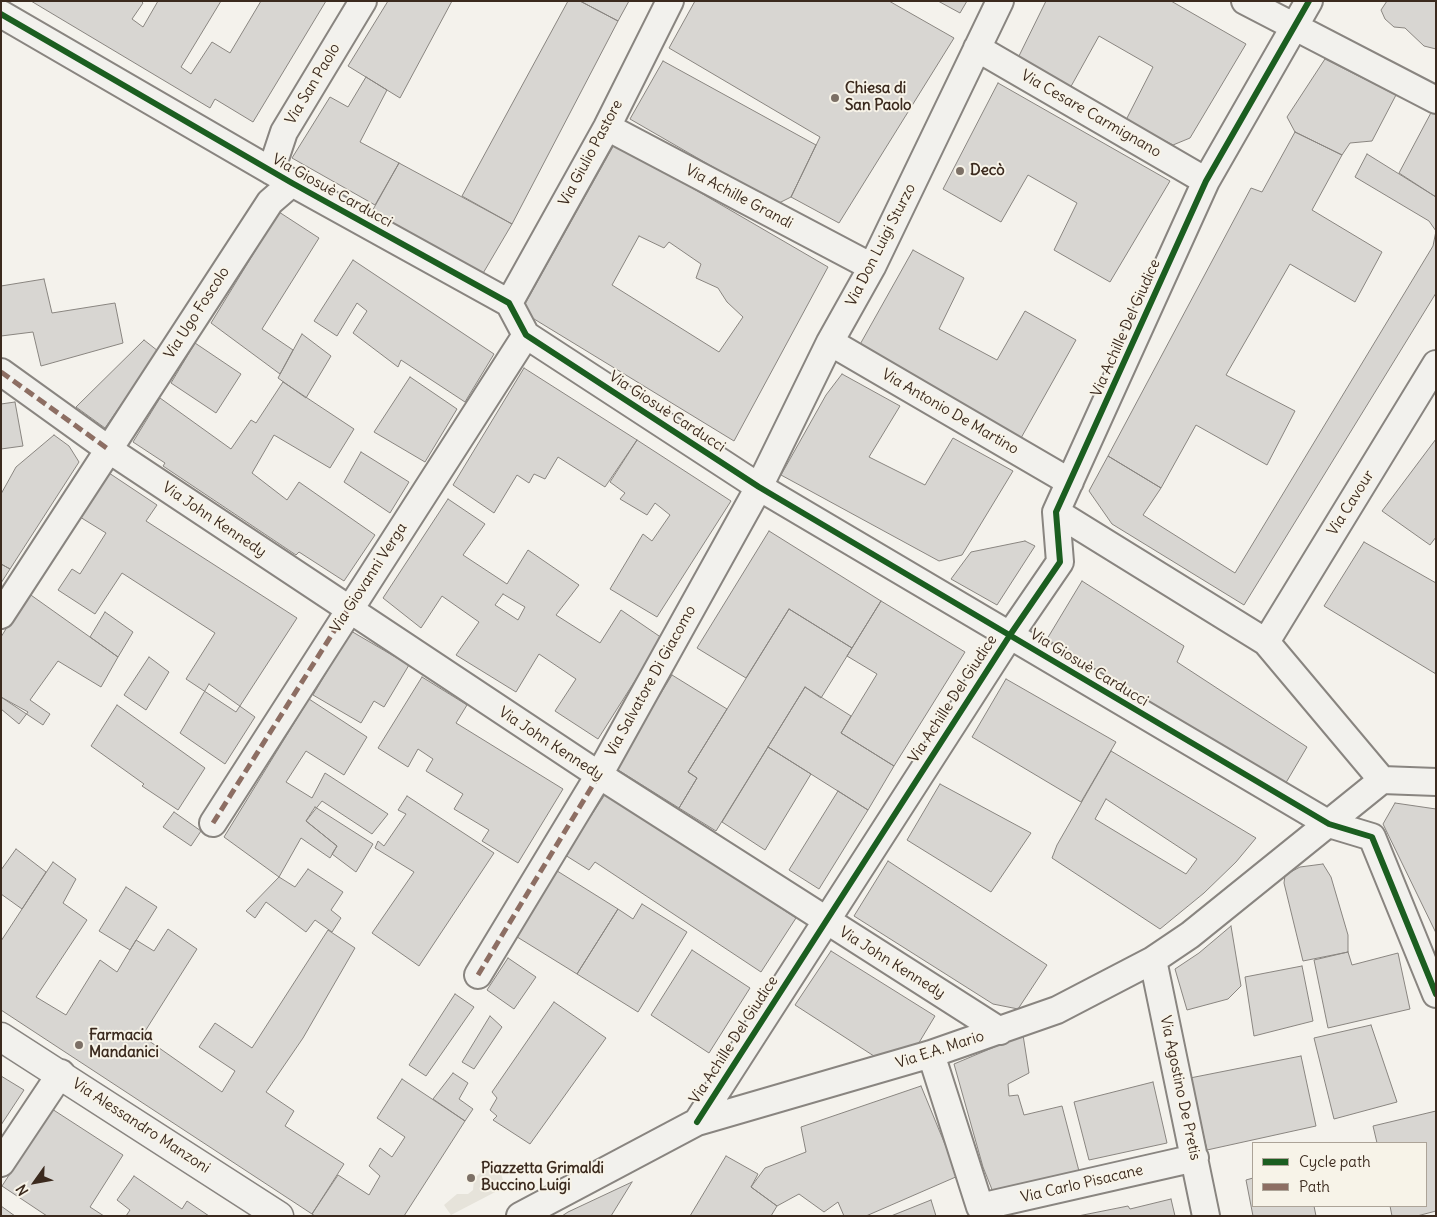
<!DOCTYPE html>
<meta charset="utf-8">
<style>
body{margin:0}
#map{position:relative;width:1437px;height:1217px;overflow:hidden;background:#f4f2ec;font-family:Delius,sans-serif}
canvas{display:block}
.frame{position:absolute;inset:0;border:2px solid #3b2a1e;pointer-events:none}
.legend{position:absolute;left:1252px;top:1142px;width:175px;height:65px;box-sizing:border-box;background:#f7f3e8;border:1px solid #aca397;margin:0;padding:6px 9px;list-style:none;font-size:15px;color:#3b2a1e}
.legend li{display:flex;align-items:center;gap:10px;height:25px}
.legend b{width:25px;border:1px solid #aca397}
.north{position:absolute;left:10px;top:1157px;width:50px;height:50px;-webkit-text-stroke:4px #f7f3e8;paint-order:stroke;rotate:238deg;font-size:14px;font-weight:700;line-height:20px;text-align:center;color:#3b2a1e}
.north::after{content:'';display:block;margin:auto;width:18px;height:22px;background:#3b2a1e;clip-path:polygon(50% 0,100% 100%,50% 72%,0 100%)}
</style>
<div id="map">
<canvas width="1437" height="1217"></canvas>
<div class="frame"></div>
<ul class="legend">
<li><b style="height:6px;background:#1b5e20"></b>Cycle path</li>
<li><b style="height:6px;background:#8d6e63"></b>Path</li>
</ul>
<div class="north">N</div>
</div>
<script>
const ctx = document.querySelector('canvas').getContext('2d');
ctx.lineJoin = 'round';
function paint(path, color) { ctx.fillStyle = color; ctx.fill(path, 'evenodd'); }
const shape = rows => new Path2D(rows.map(r => 'M' + r).join(''));
function strokePath(path, color, width, dash) { ctx.strokeStyle = color; ctx.lineWidth = width; ctx.lineCap = dash ? 'butt' : 'round'; ctx.setLineDash(dash || []); ctx.stroke(path); }
function label(font, color, halo, rows, align = 'center') {
  ctx.font = font + ' Delius,sans-serif'; ctx.lineWidth = 4; ctx.setLineDash([]); ctx.textBaseline = 'middle'; ctx.strokeStyle = halo; ctx.fillStyle = color; for (const [text, x, y, turn = 0] of rows) {
    ctx.save(); ctx.translate(x, y); ctx.rotate((+turn || 0) * Math.PI / 180); ctx.textAlign = isNaN(turn) ? turn : align; if (halo) ctx.strokeText(text, 0, 0); ctx.fillText(text, 0, 0); ctx.restore();
  }
}
paint(shape([
 [488,1165,501,1173,504,1184,501,1189,451,1215,444,1205,457,1194,468,1194,473,1190,474,1179]
]), '#e6e3da');
const building = shape([
 [31,1,141,1,143,3,132,19,143,27,158,1,221,1,181,67,191,74,212,42,230,53,261,1,326,1,253,122,215,99,210,108,31,1],
 [388,1,452,1,400,98,348,66,388,1],
 [568,1,580,1,618,21,512,224,462,196,568,1],
 [580,1,629,1,618,21,580,1],
 [695,1,889,1,954,38,839,223,791,197,820,137,669,48,695,1],
 [938,1,967,1,960,13,938,1],
 [1046,1,1171,1,1246,44,1190,138,1173,145,1126,120,1153,67,1099,36,1069,90,1017,60,1046,1],
 [1387,1,1436,1,1436,49,1424,46,1405,28,1394,27,1385,19,1381,10,1387,1],
 [1325,59,1396,95,1372,141,1350,143,1342,155,1295,132,1287,117,1325,59],
 [663,61,816,145,791,197,777,204,630,119,663,61],
 [366,77,387,90,360,142,399,163,375,205,292,158,330,97,348,107,366,77],
 [998,83,1170,181,1110,282,1054,250,1077,203,1028,175,1001,222,943,189,998,83],
 [1433,109,1436,110,1436,197,1399,173,1433,109],
 [1295,132,1342,155,1312,210,1382,252,1355,302,1290,264,1226,375,1295,411,1267,465,1196,425,1161,488,1108,456,1251,188,1262,192,1295,132],
 [615,143,828,267,734,441,521,311,615,143],
 [639,236,664,248,669,242,701,264,696,278,718,288,727,302,743,317,719,352,612,285,639,236],
 [1367,154,1436,197,1436,231,1429,221,1355,177,1367,154],
 [399,163,512,224,482,275,370,215,399,163],
 [279,212,319,238,262,329,293,350,280,374,211,323,279,212],
 [1436,231,1436,293,1244,605,1112,524,1089,491,1108,456,1161,488,1143,515,1235,573,1433,246,1436,231],
 [913,250,964,278,939,329,997,360,1025,311,1076,340,1021,438,858,348,913,250],
 [353,260,494,354,465,402,401,360,398,367,353,333,367,311,357,303,337,336,314,321,353,260],
 [44,279,52,313,115,303,123,343,41,366,33,332,1,336,1,286,44,279],
 [302,334,331,356,306,398,278,378,302,334],
 [144,340,158,351,105,428,76,407,144,340],
 [195,343,241,374,216,413,171,383,195,343],
 [524,368,637,440,605,487,558,457,545,479,534,474,529,483,517,475,494,513,453,485,524,368],
 [842,374,900,406,869,457,925,485,953,438,1013,471,962,555,939,561,781,475,826,395,842,374],
 [410,377,457,409,425,462,374,432,410,377],
 [283,382,354,429,330,468,274,435,252,473,287,500,299,482,375,535,344,581,299,552,296,555,163,466,165,463,133,442,160,398,231,449,251,420,256,423,283,382],
 [15,402,23,446,1,449,1,404,15,402],
 [54,435,69,446,79,462,10,569,1,564,1,494,16,467,54,435],
 [1436,439,1436,537,1430,545,1382,511,1436,439],
 [637,440,731,501,657,617,610,589,643,534,652,541,670,515,655,503,647,515,620,499,625,493,610,482,637,440],
 [361,452,409,482,390,513,344,482,361,452],
 [109,473,157,505,146,521,297,618,236,712,186,679,215,633,122,573,95,614,58,590,72,569,80,574,106,533,80,517,109,473],
 [448,499,485,524,463,555,507,584,528,550,579,585,556,615,600,643,621,610,662,638,598,739,555,711,576,679,539,654,516,692,456,655,479,622,442,596,421,628,383,598,448,499],
 [503,594,525,607,518,620,495,605,503,594],
 [769,531,881,601,852,648,789,609,746,678,697,648,769,531],
 [1025,541,1035,546,997,605,951,579,971,552,1025,541],
 [1364,542,1436,583,1436,674,1324,606,1364,542],
 [1,564,10,569,1,583,1,564],
 [1082,581,1184,646,1177,662,1307,747,1284,786,1047,639,1082,581],
 [28,593,118,657,101,687,58,661,30,700,50,714,43,725,1,697,1,637,28,593],
 [881,601,965,652,894,766,841,733,877,674,847,656,881,601],
 [789,609,852,648,821,698,805,687,716,831,679,808,697,778,688,772,789,609],
 [105,612,133,632,118,657,90,637,105,612],
 [351,631,409,665,384,707,374,701,361,723,313,695,351,631],
 [149,657,169,672,146,710,124,695,149,657],
 [672,675,727,709,688,772,697,778,679,808,615,768,672,675],
 [422,677,467,705,456,723,563,789,518,863,482,841,489,830,454,809,463,794,426,771,433,759,418,749,408,767,378,748,422,677],
 [1006,679,1116,742,1081,802,972,737,1006,679],
 [209,684,255,717,225,764,180,733,209,684],
 [805,687,851,716,841,733,894,766,868,810,768,747,805,687],
 [1,697,28,712,19,724,1,709,1,697],
 [309,699,367,737,344,775,306,751,286,782,312,798,325,773,388,814,372,834,322,801,306,821,337,846,330,858,301,838,279,877,224,837,309,699],
 [117,705,205,768,178,810,142,786,144,784,91,746,117,705],
 [768,747,811,774,765,850,722,822,768,747],
 [1111,751,1256,838,1236,862,1204,893,1160,929,1052,858,1057,845,1111,751],
 [1106,799,1197,859,1186,874,1095,819,1106,799],
 [940,784,1031,833,991,892,907,840,940,784],
 [838,791,868,810,819,889,789,870,838,791],
 [606,793,796,918,761,972,595,862,589,870,565,855,606,793],
 [407,796,494,853,419,966,372,933,414,872,375,848,378,841,384,846,406,814,398,810,407,796],
 [1395,803,1436,809,1436,933,1383,824,1395,803],
 [315,807,373,844,356,872,332,854,337,846,306,821,315,807],
 [174,812,201,831,191,846,163,827,174,812],
 [16,849,46,872,22,909,1,894,1,870,16,849],
 [888,861,1047,965,1018,1009,993,1004,854,916,888,861],
 [53,862,76,879,63,903,87,920,36,997,66,1015,100,960,117,972,136,940,154,951,168,929,197,949,142,1036,222,1092,235,1071,199,1047,215,1023,252,1048,328,930,355,948,303,1038,266,1092,294,1111,285,1126,344,1164,312,1214,1,1010,1,941,53,862],
 [1323,864,1331,877,1348,935,1348,952,1303,961,1284,883,1285,875,1300,867,1323,864],
 [308,869,343,892,331,910,341,918,332,932,315,920,306,932,266,902,255,918,246,911,279,877,295,887,308,869],
 [554,869,618,909,577,974,514,935,554,869],
 [126,887,157,907,130,950,99,931,126,887],
 [642,904,687,932,638,1012,577,974,618,909,633,919,642,904],
 [1231,926,1241,986,1228,999,1187,1010,1175,969,1199,953,1231,926],
 [692,950,750,988,709,1053,651,1015,692,950],
 [831,951,935,1016,917,1046,877,1058,795,1005,831,951],
 [1348,952,1352,965,1398,953,1410,1009,1328,1028,1314,960,1348,952],
 [508,958,536,977,514,1009,487,990,508,958],
 [1302,966,1313,1021,1254,1036,1245,977,1302,966],
 [455,994,474,1007,426,1076,409,1065,455,994],
 [554,1002,606,1038,530,1144,493,1120,497,1116,490,1110,497,1098,492,1092,554,1002],
 [490,1016,502,1027,474,1069,462,1062,490,1016],
 [1371,1025,1397,1102,1334,1119,1314,1038,1371,1025],
 [1023,1035,1029,1073,1008,1084,1009,1096,1018,1095,1024,1115,1062,1106,1079,1171,993,1192,983,1167,954,1064,1023,1035],
 [1301,1056,1316,1126,1207,1150,1190,1078,1301,1056],
 [453,1073,468,1083,459,1099,473,1109,465,1121,433,1099,453,1073],
 [1,1076,24,1090,1,1125,1,1076],
 [402,1079,465,1121,404,1216,315,1216,312,1214,338,1175,369,1195,380,1176,369,1166,380,1148,392,1157,405,1137,377,1118,402,1079],
 [1153,1082,1167,1143,1089,1160,1074,1102,1153,1082],
 [921,1086,958,1176,866,1216,844,1216,838,1202,824,1212,799,1194,777,1206,751,1187,765,1168,806,1152,801,1127,921,1086],
 [52,1109,123,1155,90,1207,104,1216,47,1216,2,1186,52,1109],
 [1436,1111,1436,1211,1417,1216,1392,1216,1390,1206,1426,1206,1426,1143,1377,1143,1373,1126,1436,1111],
 [726,1156,758,1174,751,1187,777,1206,771,1216,690,1216,726,1156],
 [134,1176,182,1209,187,1201,209,1216,126,1216,130,1210,117,1200,134,1176],
 [1253,1178,1253,1206,1314,1206,1316,1216,1253,1216,1246,1180,1253,1178],
 [632,1182,611,1216,562,1216,568,1212,632,1182],
 [1171,1199,1175,1216,1078,1216,1128,1206,1130,1209,1171,1199],
 [931,1200,936,1216,891,1216,931,1200],
 [1,1206,15,1216,1,1216,1,1206]
]);
paint(building, '#d8d6d2');
strokePath(building, '#898580', 1);
const street = shape([
 [1245,1,1436,100],
 [1,14,292,183,509,303,526,335,759,487,1329,824,1372,837,1436,994],
 [977,48,1206,181],
 [607,127,872,267],
 [271,171,284,132,363,1],
 [509,303,607,127,670,1],
 [830,342,1070,482],
 [1,372,108,449,599,775,1000,1031],
 [1056,512,1266,642,1382,780],
 [1,615,270,202,292,183],
 [1266,642,1436,364],
 [213,823,526,335],
 [1153,960,1206,1216],
 [478,975,599,775,759,487,830,342,872,267,1000,1],
 [931,1054,980,1207,1195,1158],
 [697,1122,1010,635,1060,562,1056,512,1206,181,1309,1],
 [1,1163,61,1073],
 [520,1216,697,1122,931,1054,1057,1010,1153,960,1190,935,1382,780,1436,782]
]);
const secondary = shape([
 [1,1037,279,1216]
]);
strokePath(street, '#898580', 30);
strokePath(secondary, '#898580', 31);
strokePath(street, '#f2f1ed', 26);
strokePath(secondary, '#f2f1ed', 28);
strokePath(shape([
 [1,372,108,449],
 [213,823,348,609],
 [478,975,599,775]
]), '#8d6e63', 5, [10, 5]);
strokePath(shape([
 [1,14,292,183,509,303,526,335,759,487,1329,824,1372,837,1436,994],
 [697,1122,1010,635,1060,562,1056,512,1206,181,1309,1]
]), '#1b5e20', 6);
for (const [x, y, r, color] of [
 [835,98,5,"#7c7066"],
 [960,171,5,"#7c7066"],
 [79,1045,5,"#7c7066"],
 [471,1178,5,"#7c7066"]
]) { const dot = new Path2D(); dot.arc(x, y, r, 0, 2 * Math.PI); ctx.fillStyle = color; ctx.fill(dot); strokePath(dot, '#f7f3e8', 2); }
label('15px', '#3b2a1e', '#f7f3e8', [
 ["Via San Paolo",313,84,-59],
 ["Via Cesare Carmignano",1091,114,30],
 ["Via Giulio Pastore",591,153,-62],
 ["Via Giosuè Carducci",332,191,29],
 ["Via Achille Grandi",739,197,28],
 ["Via Don Luigi Sturzo",881,245,-63],
 ["Via Ugo Foscolo",197,313,-57],
 ["Via Achille Del Giudice",1126,328,-66],
 ["Via Giosuè Carducci",667,412,33],
 ["Via Antonio De Martino",950,412,30],
 ["Via Cavour",1351,503,-58],
 ["Via John Kennedy",214,520,34],
 ["Via Giovanni Verga",369,578,-57],
 ["Via Giosuè Carducci",1089,668,31],
 ["Via Salvatore Di Giacomo",651,681,-61],
 ["Via Achille Del Giudice",953,699,-57],
 ["Via John Kennedy",551,744,33],
 ["Via John Kennedy",892,963,32],
 ["Via Achille Del Giudice",734,1040,-57],
 ["Via E.A. Mario",940,1050,-18],
 ["Via Agostino De Pretis",1180,1088,78],
 ["Via Alessandro Manzoni",141,1126,33],
 ["Via Carlo Pisacane",1082,1184,-13]
]);
label('bold 15px', '#3b2a1e', '#f7f3e8', [
 ["Chiesa di",845,89],
 ["San Paolo",845,106],
 ["Decò",970,171],
 ["Farmacia",89,1036],
 ["Mandanici",89,1053],
 ["Piazzetta Grimaldi",481,1169],
 ["Buccino Luigi",481,1186]
], 'left');
</script>
